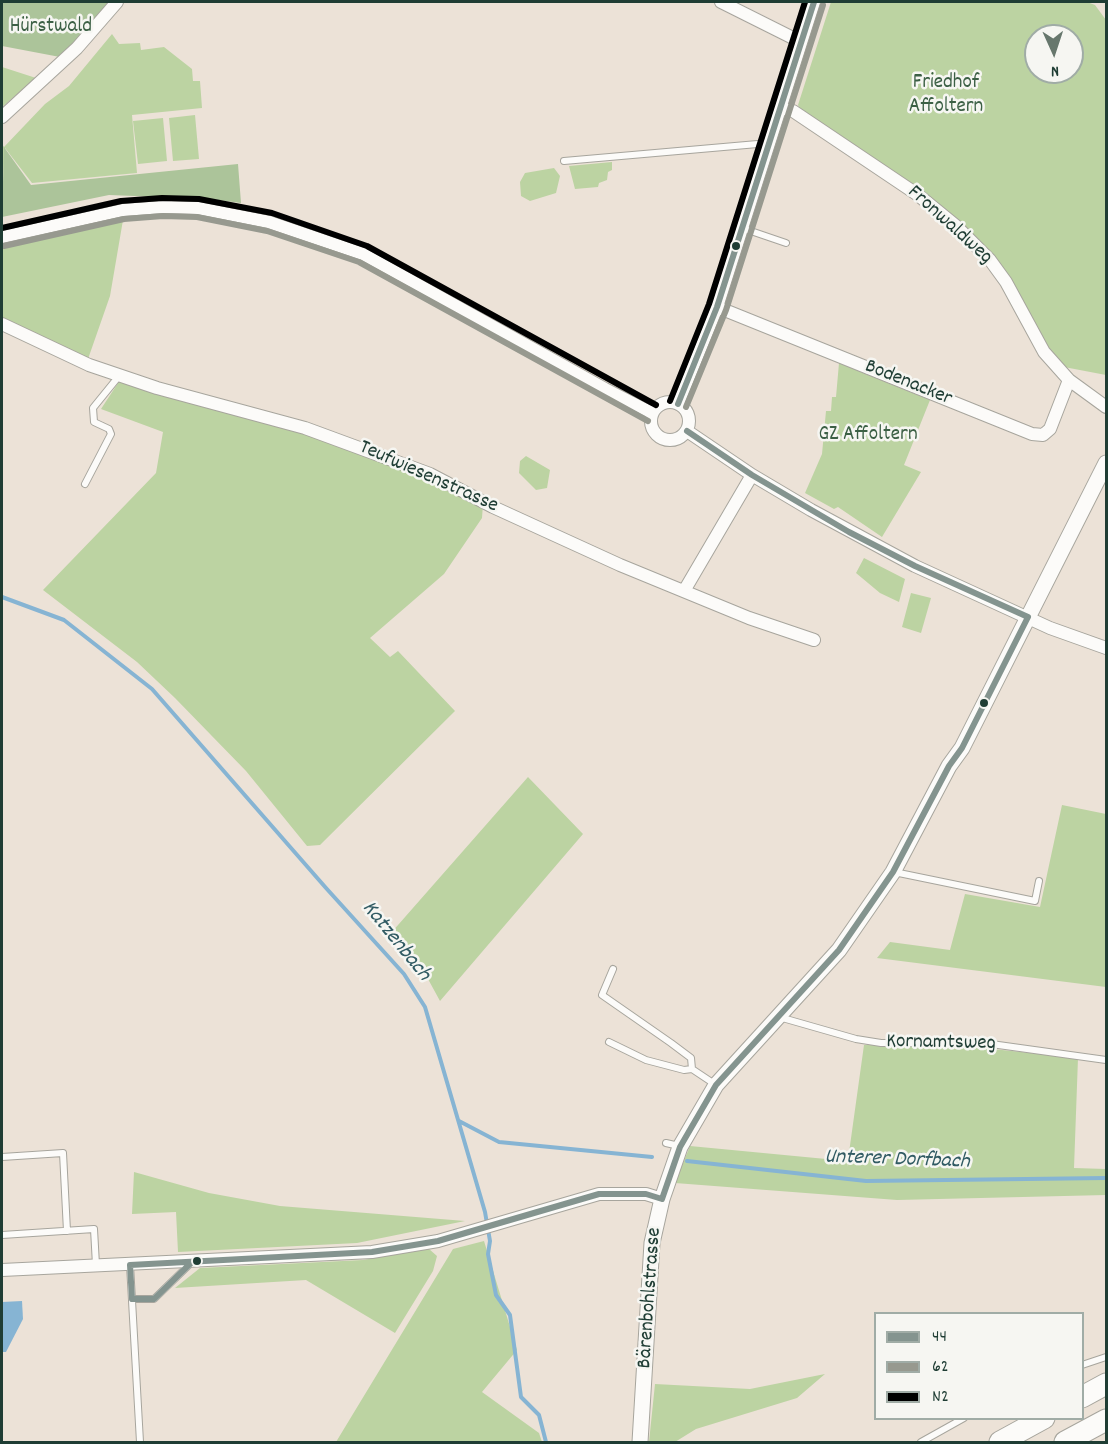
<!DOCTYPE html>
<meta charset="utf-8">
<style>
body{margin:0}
#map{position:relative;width:1108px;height:1444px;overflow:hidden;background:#ece2d7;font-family:Dekko,sans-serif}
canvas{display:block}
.frame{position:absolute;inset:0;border:3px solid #1f3d34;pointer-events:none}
.legend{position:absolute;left:874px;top:1312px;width:210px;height:108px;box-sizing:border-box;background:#f6f6f2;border:2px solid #a0aca6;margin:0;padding:8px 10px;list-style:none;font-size:18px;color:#1f3d34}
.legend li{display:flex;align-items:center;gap:12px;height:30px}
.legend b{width:30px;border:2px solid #a0aca6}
.north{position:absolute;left:1024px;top:24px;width:60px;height:60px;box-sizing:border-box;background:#f6f6f2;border:2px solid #a0aca6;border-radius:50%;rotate:177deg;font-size:16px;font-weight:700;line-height:24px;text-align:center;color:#1f3d34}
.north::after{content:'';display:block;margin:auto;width:21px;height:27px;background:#67776d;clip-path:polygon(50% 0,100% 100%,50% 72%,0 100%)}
</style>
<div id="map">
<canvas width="1108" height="1444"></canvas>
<div class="frame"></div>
<ul class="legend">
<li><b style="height:8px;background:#84948f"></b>44</li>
<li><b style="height:8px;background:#97998f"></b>62</li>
<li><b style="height:8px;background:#000"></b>N2</li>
</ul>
<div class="north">N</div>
</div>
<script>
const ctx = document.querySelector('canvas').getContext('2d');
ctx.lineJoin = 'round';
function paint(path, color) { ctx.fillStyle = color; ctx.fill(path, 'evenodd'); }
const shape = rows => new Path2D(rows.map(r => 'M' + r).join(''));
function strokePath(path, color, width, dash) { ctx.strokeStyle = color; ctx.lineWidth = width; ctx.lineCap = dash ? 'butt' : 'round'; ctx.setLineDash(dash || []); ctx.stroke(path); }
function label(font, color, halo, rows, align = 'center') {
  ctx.font = font + ' Dekko,sans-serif'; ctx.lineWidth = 5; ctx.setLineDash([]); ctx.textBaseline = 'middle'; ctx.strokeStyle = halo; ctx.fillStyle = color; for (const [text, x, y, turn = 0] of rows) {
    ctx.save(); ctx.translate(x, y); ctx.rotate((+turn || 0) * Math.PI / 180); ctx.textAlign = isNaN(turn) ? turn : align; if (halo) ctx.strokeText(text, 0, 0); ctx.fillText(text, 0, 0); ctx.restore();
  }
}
paint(shape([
 [831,2,1087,2,1095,5,1106,20,1106,375,1064,367,1047,347,1006,272,801,110,798,105],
 [1036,36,1072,36,1072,72,1036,72],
 [112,34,119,44,140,43,141,50,164,47,192,69,193,81,200,81,202,108,132,115,137,173,32,183,5,148,2,196,2,144,4,147,45,104,69,86],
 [2,67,36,78,2,107],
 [195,115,199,159,173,161,169,118],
 [163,118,167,161,138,164,133,121],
 [612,162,612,170,608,172,607,180,599,183,598,187,575,189,569,166],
 [554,168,560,176,556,193,530,201,521,196,520,182,525,173],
 [123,220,110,296,88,359,2,320,2,246],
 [839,363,930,400,904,465,921,472,882,537,838,507,834,509,805,493,822,454,826,411,831,411,832,397,836,397],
 [120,380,306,432,404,467,483,504,482,518,444,574,370,638,390,657,398,651,455,711,320,845,307,846,246,771,175,698,137,662,43,590,156,473,163,432,101,409],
 [526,456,550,470,547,488,536,490,519,473,520,461],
 [864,558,905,579,899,602,880,593,856,573],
 [911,593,931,598,921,633,902,627],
 [528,777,583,834,440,1001,422,968,391,933],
 [1062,805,1106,814,1106,987,877,958,890,942,950,950,965,894,1040,907],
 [864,1045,964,1046,1078,1058,1074,1168,1106,1169,1106,1195,897,1200,675,1183,690,1146,847,1161,847,1167],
 [134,1172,209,1193,280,1206,465,1221,357,1243,178,1252,176,1212,132,1214],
 [484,1241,517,1350,482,1392,539,1433,542,1442,336,1442,453,1249],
 [429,1249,437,1256,433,1271,395,1333,306,1280,175,1288,200,1268,363,1260],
 [825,1374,797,1398,696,1429,675,1442,649,1442,655,1384,750,1389]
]), '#bcd3a2');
paint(shape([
 [2,2,111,2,60,57,2,46],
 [4,147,31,185,238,164,241,203,211,199,109,195,2,217]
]), '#acc49a');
paint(shape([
 [22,1301,23,1319,6,1352,2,1352,2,1302]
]), '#86b4d3');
strokePath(shape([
 [2,597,64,620,152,689,326,888,404,974,425,1007,485,1212,490,1241,488,1254,496,1295,510,1315,521,1397,539,1415,546,1442],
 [459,1121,499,1142,652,1157],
 [687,1161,866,1181,1106,1178]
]), '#86b4d3', 4);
const service = shape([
 [564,161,769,143],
 [742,228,786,243],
 [85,484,111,434,109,429,94,422,93,408,119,376],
 [894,872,1035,901,1039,881],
 [613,969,602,995,671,1043,691,1058,692,1069,716,1085],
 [779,1017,856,1039,881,1043,984,1043,1106,1060],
 [609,1042,646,1060,684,1070,692,1069],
 [666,1143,679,1146],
 [2,1157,63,1153,67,1231],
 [2,1235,94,1229,96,1265],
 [130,1265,140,1442],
 [132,1299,154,1299,192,1262],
 [1082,1365,1106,1357],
 [921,1442,964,1418]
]);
const minor = shape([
 [721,2,801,42],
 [780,108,793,111,918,195,956,226,990,260,1006,282,1044,352,1069,380,1106,407],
 [2,117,77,48,117,2],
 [2,237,123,210,163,207,198,208,269,222,363,254,605,389,652,413],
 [717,307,1032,434,1043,435,1050,429,1069,380],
 [2,324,89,365,157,388,305,428,430,474,493,507,620,565,749,618,814,640],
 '651 421a19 19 0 1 1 38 0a19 19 0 1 1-38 0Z',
 [678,404,717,307,814,2],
 [687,431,752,475,811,510,915,566,1050,628,1106,648],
 [684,591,752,475],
 [2,1270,372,1252,438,1241,599,1194,646,1194,662,1199]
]);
const tertiary = shape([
 [640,1442,652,1243,662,1199,680,1147,716,1085,839,950,893,872,949,766,962,748,1106,463]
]);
const motorway = shape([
 [1082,1397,1106,1384],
 [1000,1442,1044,1418],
 [1065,1442,1106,1420]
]);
strokePath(service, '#a7a59d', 8);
strokePath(minor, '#a7a59d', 14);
strokePath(tertiary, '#a7a59d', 17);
strokePath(motorway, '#a7a59d', 23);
strokePath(service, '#fcfbf9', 6);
strokePath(minor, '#fcfbf9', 12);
strokePath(tertiary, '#fcfbf9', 15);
strokePath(motorway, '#fcfbf9', 21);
strokePath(shape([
 [678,404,717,307,814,2],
 [687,431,752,475,849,532,915,566,1028,617],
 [662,1199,680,1147,716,1085,839,950,893,872,949,766,962,748,1028,617],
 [192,1262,154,1299,132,1299,130,1265,372,1252,438,1241,599,1194,646,1194,662,1199]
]), '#84948f', 6);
strokePath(shape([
 [4,246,124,219,163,216,197,217,267,231,359,262,648,421],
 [686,407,726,310,823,5]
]), '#97998f', 6);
strokePath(shape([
 [2,228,121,201,162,198,199,199,272,213,367,246,656,405],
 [670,401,709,304,805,2]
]), '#000', 6);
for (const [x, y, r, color] of [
 [736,246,5,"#1f3d34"],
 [984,703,5,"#1f3d34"],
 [197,1261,5,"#1f3d34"]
]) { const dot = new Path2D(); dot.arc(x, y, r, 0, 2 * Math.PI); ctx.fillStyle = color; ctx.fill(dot); strokePath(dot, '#f6f6f2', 2); }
label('21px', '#3c6045', '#f6f6f2', [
 ["Hürstwald",51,28],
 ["Friedhof",946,84],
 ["Affoltern",946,108],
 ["GZ Affoltern",868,436]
]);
label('21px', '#1f3d34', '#f6f6f2', [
 ["Fronwaldweg",949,226,42],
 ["Bodenacker",908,384,22],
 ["Teufwiesenstrasse",428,478,24],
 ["Kornamtsweg",941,1044,1],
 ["Bärenbohlstrasse",651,1298,-86]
]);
label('italic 22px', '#315b63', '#f6f6f2', [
 ["Katzenbach",395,942,51],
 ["Unterer Dorfbach",897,1161,2]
]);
</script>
